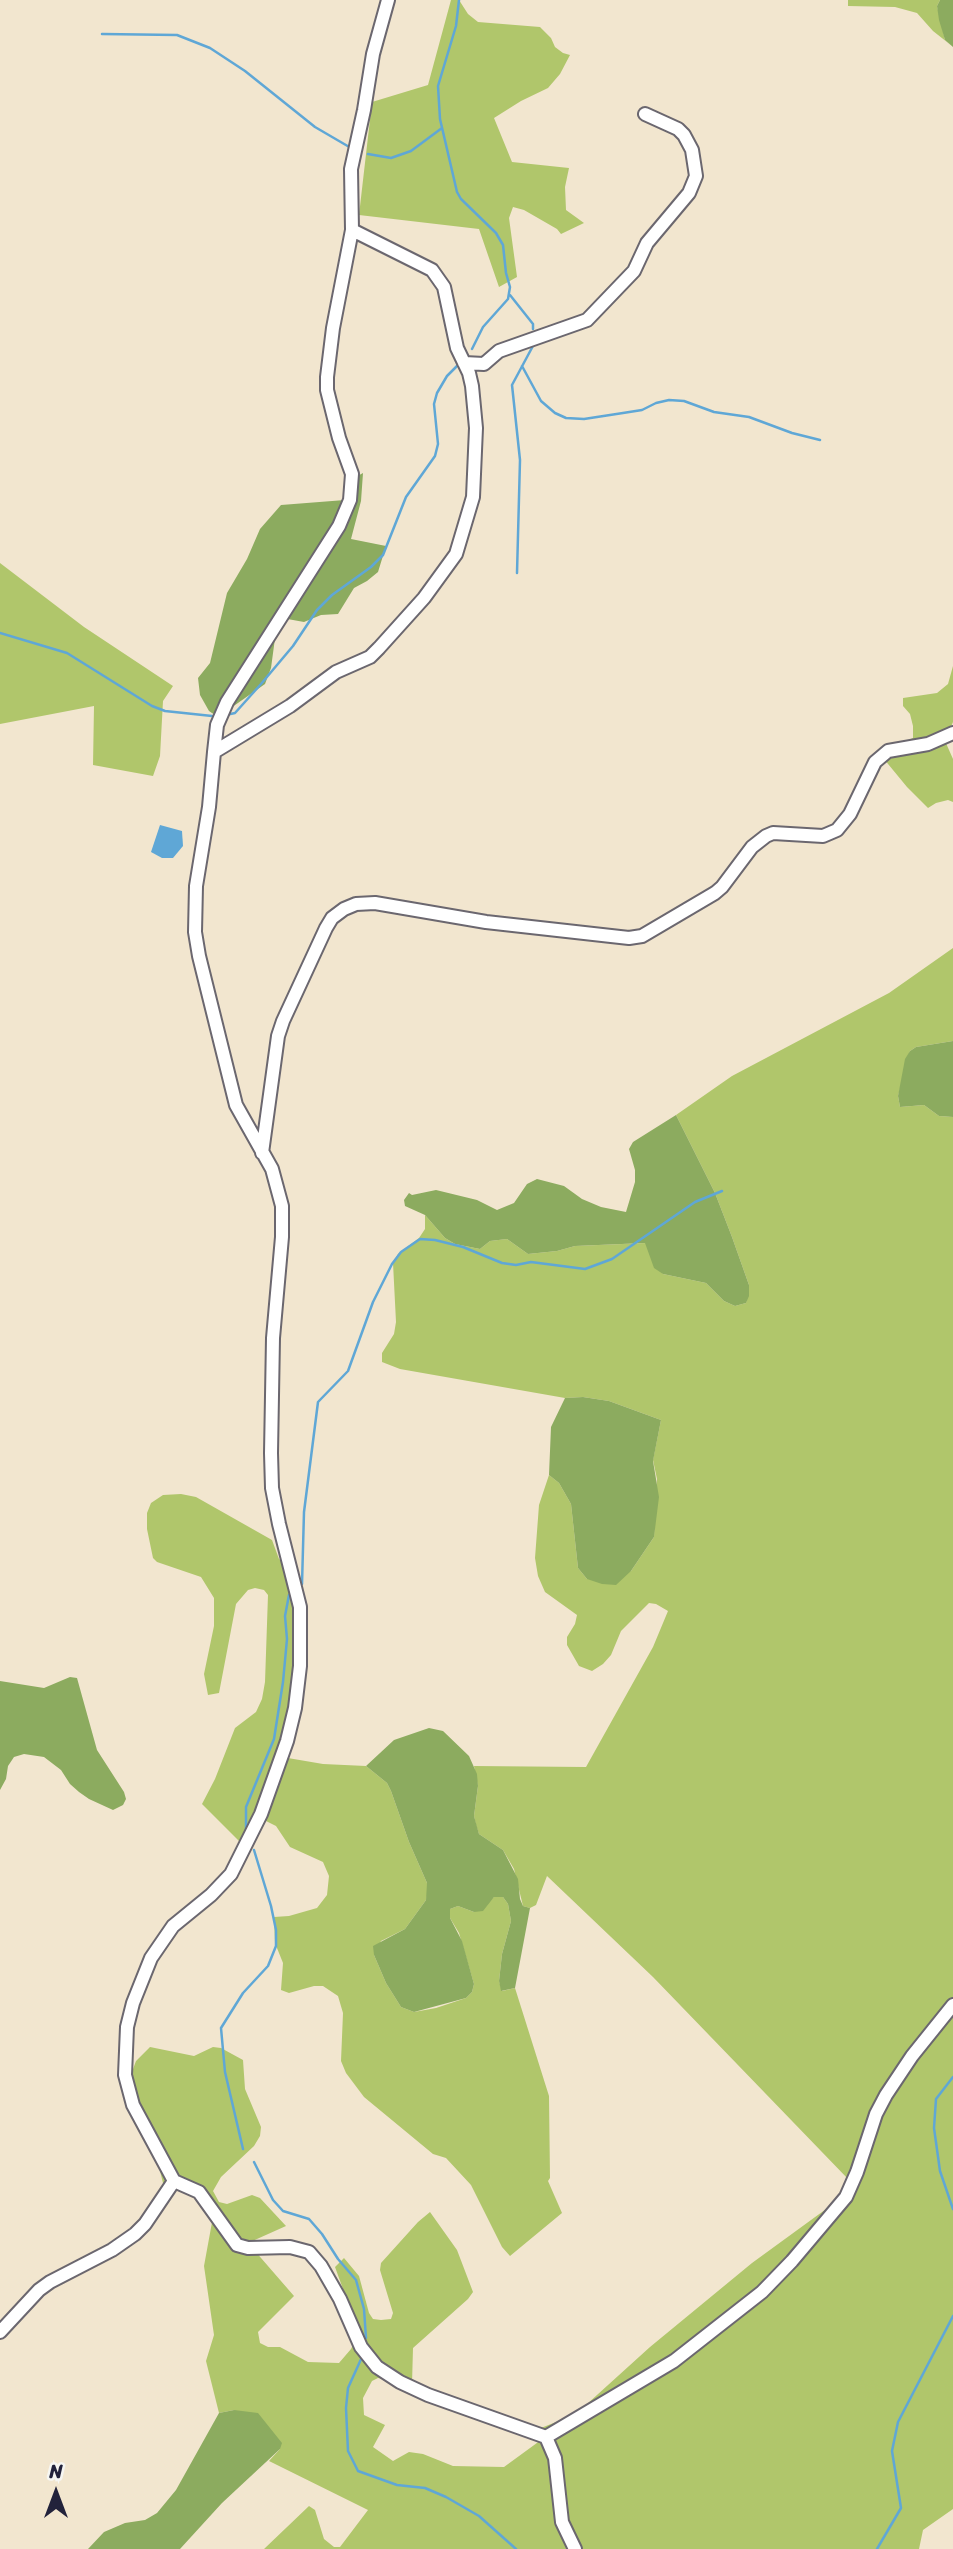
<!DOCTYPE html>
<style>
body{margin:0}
#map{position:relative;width:953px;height:2549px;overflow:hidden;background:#f2e6cf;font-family:Sriracha,sans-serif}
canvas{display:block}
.north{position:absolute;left:21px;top:2458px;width:70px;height:70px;-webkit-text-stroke:5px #f6f6f2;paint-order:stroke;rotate:0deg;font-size:19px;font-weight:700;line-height:28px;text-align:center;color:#22223b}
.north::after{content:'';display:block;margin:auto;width:24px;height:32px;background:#22223b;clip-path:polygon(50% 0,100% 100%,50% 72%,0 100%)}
</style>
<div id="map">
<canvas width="953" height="2549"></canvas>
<div class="north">N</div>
</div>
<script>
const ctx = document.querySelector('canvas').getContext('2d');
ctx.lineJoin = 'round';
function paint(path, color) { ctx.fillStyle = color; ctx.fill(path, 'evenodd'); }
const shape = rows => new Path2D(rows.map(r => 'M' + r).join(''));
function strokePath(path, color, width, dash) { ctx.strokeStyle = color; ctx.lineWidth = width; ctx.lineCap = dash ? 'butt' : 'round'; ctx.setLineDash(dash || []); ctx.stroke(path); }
paint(shape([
 [451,0,459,0,468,14,478,22,540,27,551,38,555,47,563,53,570,55,560,74,548,88,521,101,494,118,512,162,569,168,565,187,566,210,584,223,561,234,557,229,524,210,513,207,509,218,517,277,499,287,479,229,359,215,372,102,428,85],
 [848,0,940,0,937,6,945,40,952,46,933,31,917,13,895,7,848,6],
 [0,563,84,627,173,686,163,701,160,756,153,776,93,765,94,706,0,724],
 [953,666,953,722,945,741,953,759,953,802,948,800,936,803,928,808,907,787,879,753,913,738,913,726,910,714,903,706,903,698,937,693,948,684],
 [953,948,953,1041,916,1047,910,1051,898,1096,900,1107,924,1105,939,1116,953,1117,953,2509,923,2530,919,2549,264,2549,309,2506,315,2510,324,2539,334,2547,340,2547,368,2510,269,2461,280,2449,234,2410,219,2413,206,2361,214,2335,204,2266,215,2206,185,2191,164,2187,153,2143,129,2080,136,2061,150,2047,194,2056,213,2047,221,2048,243,2060,245,2089,261,2127,260,2136,254,2146,221,2177,213,2191,219,2202,227,2204,252,2195,260,2198,286,2226,248,2243,294,2296,258,2332,260,2343,268,2347,280,2347,308,2362,339,2363,351,2349,359,2333,335,2267,344,2258,359,2276,369,2313,373,2319,381,2320,391,2319,393,2313,380,2270,381,2263,418,2222,430,2212,457,2250,473,2292,468,2299,413,2348,412,2384,378,2378,372,2381,363,2398,364,2415,385,2425,373,2447,393,2461,409,2452,423,2454,453,2466,504,2467,541,2440,541,2428,576,2414,650,2347,752,2263,833,2204,849,2180,653,1977,547,1876,536,1905,530,1908,523,1906,514,1869,503,1850,479,1834,476,1825,474,1816,478,1786,474,1766,586,1767,653,1647,668,1611,656,1604,649,1603,621,1631,611,1655,603,1664,592,1671,579,1666,567,1645,567,1637,575,1624,577,1615,545,1592,538,1576,535,1558,539,1505,549,1475,559,1483,571,1504,578,1568,587,1579,631,1571,654,1537,657,1479,653,1460,661,1420,609,1401,583,1397,565,1398,400,1369,382,1362,382,1353,394,1334,396,1322,393,1263,398,1254,419,1238,425,1229,425,1215,445,1238,455,1244,480,1249,490,1241,507,1239,528,1254,557,1251,575,1246,646,1243,663,1274,706,1283,724,1301,735,1306,746,1303,749,1285,732,1237,715,1193,676,1115,732,1076,889,993],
 [181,1494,196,1497,272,1540,279,1559,290,1567,302,1641,282,1757,323,1764,366,1766,387,1783,391,1791,409,1842,427,1883,428,1891,426,1900,405,1929,381,1941,374,1955,386,1983,401,2007,414,2012,436,2008,466,1998,472,1992,474,1984,459,1933,450,1918,450,1909,458,1906,474,1912,494,1897,503,1897,508,1904,511,1921,502,1954,499,1981,502,1991,515,1988,549,2096,550,2178,548,2181,562,2213,510,2256,502,2247,471,2185,446,2158,433,2154,364,2097,346,2073,341,2061,343,2013,338,1996,323,1986,314,1986,289,1993,281,1990,283,1963,275,1943,274,1917,289,1916,317,1908,327,1895,329,1876,323,1862,290,1847,276,1826,258,1817,245,1847,202,1804,215,1779,235,1728,256,1712,262,1699,265,1682,268,1595,264,1590,255,1588,248,1590,236,1604,219,1693,208,1695,204,1674,214,1626,214,1598,201,1577,157,1562,153,1558,147,1529,147,1513,151,1503,163,1495]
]), '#b0c66b');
paint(shape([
 [940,0,953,0,953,47,945,40,939,20,937,6],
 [363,473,361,501,351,539,386,546,378,572,367,581,354,588,338,614,321,615,304,622,282,618,276,631,271,668,265,684,218,717,209,711,200,695,198,678,210,663,227,593,247,559,260,529,281,505,345,500,354,478],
 [953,1041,953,1117,939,1116,924,1105,900,1107,898,1096,905,1059,910,1051,916,1047],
 [676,1115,715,1193,732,1237,749,1285,749,1296,746,1303,735,1306,724,1301,706,1283,663,1274,654,1268,645,1243,575,1246,557,1251,528,1254,507,1239,490,1241,480,1249,455,1244,445,1238,425,1215,405,1206,404,1200,409,1193,412,1195,436,1190,477,1200,497,1210,514,1203,527,1184,537,1179,564,1186,582,1199,601,1207,626,1212,635,1182,635,1170,629,1149,633,1142],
 [583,1397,609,1401,661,1420,653,1461,659,1497,654,1537,631,1571,616,1585,602,1584,587,1579,578,1568,571,1504,559,1483,549,1475,551,1427,565,1398],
 [70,1677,77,1678,97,1750,124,1792,126,1799,123,1805,113,1810,89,1799,79,1792,70,1784,61,1770,44,1757,24,1754,14,1757,8,1766,6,1779,0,1790,0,1681,44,1688],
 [429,1728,443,1731,469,1756,477,1774,478,1786,474,1816,479,1834,503,1850,518,1879,520,1899,523,1906,530,1908,515,1988,501,1991,499,1981,502,1954,511,1921,508,1904,503,1897,494,1897,483,1911,474,1912,458,1906,450,1909,450,1918,462,1941,474,1984,472,1992,466,1998,414,2012,401,2007,386,1983,374,1955,373,1946,405,1929,426,1900,427,1883,409,1842,391,1791,387,1783,366,1766,394,1740],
 [234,2410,258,2413,282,2443,280,2449,222,2503,180,2549,88,2549,104,2532,125,2523,145,2520,157,2513,176,2490,219,2413]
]), '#8cab5f');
paint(shape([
 [160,825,182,831,183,846,173,858,162,858,151,852]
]), '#5fa7d6');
strokePath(shape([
 [459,0,456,26,438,86,440,119,457,192,461,199,496,233,503,245,506,273,510,287,508,299,483,327,472,349],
 [102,34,177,35,210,48,245,71,315,127,351,148],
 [368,154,391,158,411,151,442,128],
 [510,295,533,324,533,329],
 [522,366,541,401,555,413,566,418,584,419,623,413,642,410,656,403,669,400,684,401,714,412,749,417,792,433,820,440],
 [517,573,520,460,512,385,534,344],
 [0,633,67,653,152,706,165,711,212,716],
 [226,715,235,713,261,684,293,646,317,610,332,595,371,567,383,555,406,497,435,456,438,444,434,404,437,393,447,376,459,364],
 [302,1584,304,1512,318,1402,348,1371,373,1302,392,1264,401,1252,420,1239,435,1240,463,1247,502,1263,516,1265,531,1262,585,1269,612,1259,695,1202,722,1191],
 [246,1833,246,1807,274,1739,283,1682,287,1639,285,1616,289,1595],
 [953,2077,936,2099,934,2128,940,2171,953,2209],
 [243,2149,225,2072,221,2028,243,1993,268,1966,276,1946,276,1930,271,1906,254,1850],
 [254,2162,273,2200,283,2211,309,2219,322,2234,338,2259,356,2280,364,2309,366,2338],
 [362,2357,348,2388,346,2408,348,2451,358,2471,397,2485,425,2488,446,2497,479,2516,516,2549],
 [877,2549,901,2508,892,2451,898,2422,953,2316]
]), '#5fa7d6', 2.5);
const street = shape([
 [388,0,373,54,364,110,351,169,352,230,432,270,444,287,457,348,469,373,472,386,476,428,473,497,456,554,424,598,379,648,370,657,336,672,290,706,214,752,209,807,196,886,195,932,199,956,236,1105,272,1169,282,1206,282,1237,273,1338,271,1453,272,1488,279,1524,300,1607,300,1666,295,1708,287,1741,261,1814,231,1874,211,1895,173,1926,151,1958,133,2003,127,2027,125,2075,133,2105,174,2181,199,2192,237,2245,248,2248,290,2247,309,2252,321,2266,340,2299,361,2347,377,2367,400,2382,428,2395,546,2437,555,2458,562,2522,575,2549],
 [464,363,484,364,499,351,587,320,634,271,647,243,689,193,696,176,692,150,684,135,678,129,645,114],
 [214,752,217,725,227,702,339,526,350,500,352,474,339,438,327,390,327,377,333,328,352,230],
 [262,1153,278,1036,283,1021,326,928,332,918,344,909,356,904,375,903,486,922,629,938,642,936,715,893,722,887,752,847,766,836,773,833,823,836,837,830,850,814,875,762,888,751,928,744,953,733],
 [0,2332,39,2290,50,2282,112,2250,135,2234,145,2224,174,2181],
 [546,2437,674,2361,762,2292,792,2261,846,2197,857,2172,876,2114,886,2095,912,2056,953,2005]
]);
strokePath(street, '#6b676f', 16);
strokePath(street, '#fff', 12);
</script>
